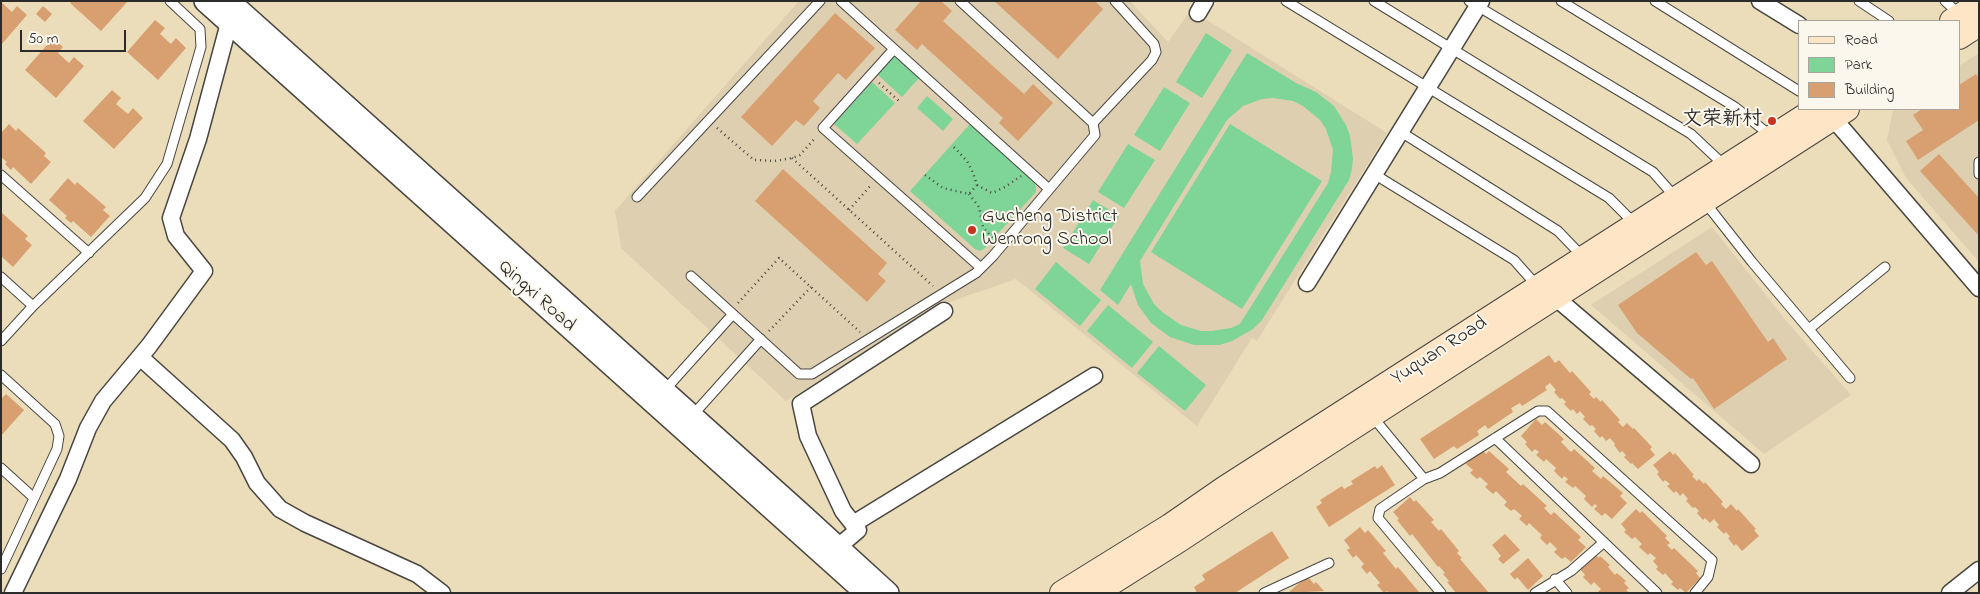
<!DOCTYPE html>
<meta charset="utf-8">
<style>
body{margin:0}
#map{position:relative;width:1980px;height:594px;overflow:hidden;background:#ebddba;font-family:"Indie Flower",sans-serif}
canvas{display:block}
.frame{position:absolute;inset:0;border:2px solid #2b2b2b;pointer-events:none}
.legend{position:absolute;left:1798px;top:20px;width:162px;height:90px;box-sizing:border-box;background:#fbf7ec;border:1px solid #a8a59f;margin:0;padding:6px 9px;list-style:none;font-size:15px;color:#2b2b2b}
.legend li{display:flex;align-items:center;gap:10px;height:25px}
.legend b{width:25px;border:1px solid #a8a59f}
.scale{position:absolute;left:20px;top:30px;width:106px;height:22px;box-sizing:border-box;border:2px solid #2b2b2b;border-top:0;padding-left:6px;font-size:15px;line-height:18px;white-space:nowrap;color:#2b2b2b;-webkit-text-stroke:4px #fbf7ec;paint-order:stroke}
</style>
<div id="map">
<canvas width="1980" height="594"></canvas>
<div class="frame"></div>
<ul class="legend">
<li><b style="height:6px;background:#fde5c5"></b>Road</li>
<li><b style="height:14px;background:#7fd497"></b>Park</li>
<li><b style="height:14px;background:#d8a070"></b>Building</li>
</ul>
<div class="scale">50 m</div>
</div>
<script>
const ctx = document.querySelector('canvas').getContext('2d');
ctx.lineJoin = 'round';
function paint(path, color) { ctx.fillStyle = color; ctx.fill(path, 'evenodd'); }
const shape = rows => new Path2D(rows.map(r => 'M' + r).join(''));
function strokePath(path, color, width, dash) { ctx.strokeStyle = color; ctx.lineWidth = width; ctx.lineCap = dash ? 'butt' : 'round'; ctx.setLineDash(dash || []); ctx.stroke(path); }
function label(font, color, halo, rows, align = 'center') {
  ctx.font = font + ' "Indie Flower","LXGW WenKai TC",sans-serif'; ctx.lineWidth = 4; ctx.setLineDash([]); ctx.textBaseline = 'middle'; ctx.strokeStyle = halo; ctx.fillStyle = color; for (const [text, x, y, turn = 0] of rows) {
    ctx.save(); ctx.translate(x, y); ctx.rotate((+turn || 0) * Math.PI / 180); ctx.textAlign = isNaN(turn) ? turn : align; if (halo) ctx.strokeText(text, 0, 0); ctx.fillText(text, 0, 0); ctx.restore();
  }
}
paint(shape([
 [799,1,1130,1,1168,42,1191,10,1387,133,1257,341,1252,338,1197,426,1016,279,941,305,786,401,621,248,615,211],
 [1979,53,1979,262,1906,178,1887,140,1893,109,1959,109,1959,66],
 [1712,227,1788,323,1851,395,1764,454,1591,305]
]), '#dfcfb1');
paint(shape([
 [1206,33,1232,50,1202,98,1176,82],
 [1247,53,1296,83,1316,92,1334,106,1346,125,1350,136,1353,158,1352,169,1349,180,1262,320,1253,329,1232,341,1220,345,1194,345,1170,337,1151,323,1138,305,1131,284,1118,305,1100,290],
 [1273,98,1293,101,1303,106,1320,120,1326,129,1333,150,1331,172,1328,183,1240,324,1231,328,1211,331,1201,331,1181,325,1162,312,1154,304,1143,284,1140,261,1227,120,1243,106,1262,99],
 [893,55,919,78,902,97,877,74],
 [872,82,895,103,857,144,834,124],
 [1164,87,1190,103,1160,151,1134,135],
 [927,96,953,119,943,131,917,108],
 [970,124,1034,182,1036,187,1036,192,984,249,980,251,975,249,910,191],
 [1230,124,1322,181,1242,309,1151,252],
 [1128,144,1155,160,1124,208,1098,192],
 [1093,200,1119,216,1089,264,1063,248],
 [1056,262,1101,300,1080,326,1035,289],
 [1108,305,1153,342,1132,368,1087,331],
 [1159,346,1206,385,1185,411,1137,373]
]), '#7fd497');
paint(shape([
 [72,1,128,1,101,31,70,3],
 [921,1,941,1,952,11,943,21,1024,94,1033,84,1053,103,1018,141,999,123,1003,118,922,44,917,50,895,30],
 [994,1,1095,1,1103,9,1058,59],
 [1,2,12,12,17,6,27,15,1,45],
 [43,6,52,14,45,22,36,14],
 [835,13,875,48,846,80,838,73,813,101,820,108,804,126,796,120,772,146,741,117],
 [155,20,165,28,160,34,171,44,176,38,186,48,158,80,127,52],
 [53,38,63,47,58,53,69,63,74,57,84,66,56,98,25,70],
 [1976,74,1979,78,1979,120,1918,160,1906,141,1923,130,1913,115,1922,109,1959,109,1959,85],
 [112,90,121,98,116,104,128,114,133,108,143,118,114,149,83,121],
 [9,124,16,131,18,128,46,153,44,156,51,162,31,184,13,167,11,170,5,164,7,162,1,157,1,133],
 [1939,154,1979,198,1979,236,1920,171],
 [783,169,887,263,878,274,886,281,867,302,755,201],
 [68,178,75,185,77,182,106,207,103,210,110,216,91,237,73,221,71,223,65,218,67,216,49,200],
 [1,212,28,236,25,239,32,245,13,267,1,256],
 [1696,252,1706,265,1712,261,1768,342,1773,338,1787,359,1714,409,1693,378,1691,379,1637,333,1618,305],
 [1549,355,1555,363,1559,360,1570,373,1572,371,1591,392,1589,394,1594,399,1596,397,1601,402,1602,400,1620,420,1618,422,1623,427,1627,423,1633,429,1634,428,1652,447,1650,449,1655,455,1638,469,1632,463,1631,464,1624,457,1626,455,1622,451,1620,453,1614,445,1615,444,1610,438,1606,441,1602,436,1600,438,1594,431,1596,429,1592,425,1590,426,1583,419,1585,417,1580,411,1577,414,1573,409,1571,411,1564,404,1566,402,1562,398,1560,399,1554,392,1556,390,1550,383,1545,387,1547,390,1522,406,1520,403,1511,408,1513,412,1488,429,1485,425,1477,431,1479,435,1457,449,1454,446,1434,459,1420,439],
 [6,394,24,410,1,436,1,399],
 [1536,419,1542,425,1545,422,1564,439,1561,442,1571,452,1574,449,1595,468,1592,471,1601,479,1603,476,1623,493,1620,496,1627,503,1612,519,1605,513,1602,516,1594,509,1597,506,1595,504,1592,507,1584,499,1586,496,1575,486,1573,488,1565,482,1568,479,1564,476,1562,479,1554,471,1556,468,1546,459,1544,462,1536,455,1539,452,1535,449,1532,452,1525,444,1527,442,1521,436],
 [1481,448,1486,454,1489,451,1509,469,1506,472,1521,486,1523,484,1547,506,1544,508,1551,515,1554,512,1581,537,1578,540,1586,547,1571,562,1565,557,1562,559,1554,552,1557,549,1550,542,1547,545,1540,538,1542,535,1529,523,1527,526,1519,519,1522,516,1514,509,1511,511,1504,505,1507,502,1496,491,1493,494,1485,487,1488,484,1480,477,1477,479,1470,473,1473,470,1466,464],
 [1670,451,1673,455,1675,453,1694,475,1692,476,1697,481,1699,479,1704,484,1705,482,1723,502,1721,504,1726,509,1731,504,1737,511,1738,509,1756,529,1754,530,1759,536,1742,551,1736,544,1734,546,1728,538,1730,537,1726,532,1724,534,1717,527,1719,525,1714,519,1710,523,1705,518,1703,520,1697,513,1699,511,1695,507,1693,508,1686,501,1688,499,1683,493,1680,496,1676,491,1674,493,1667,486,1670,484,1665,480,1663,482,1657,474,1659,472,1653,465],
 [1382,465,1395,485,1329,527,1316,507,1322,503,1320,500,1342,486,1344,489,1353,484,1351,481,1375,466,1377,469],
 [1410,497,1414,502,1416,500,1434,520,1431,522,1439,531,1441,529,1459,551,1457,553,1462,558,1460,559,1489,593,1456,593,1447,582,1449,581,1443,574,1445,573,1439,566,1438,567,1412,534,1410,536,1397,520,1399,519,1393,512],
 [1636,509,1640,513,1642,511,1667,536,1665,538,1670,543,1667,545,1672,550,1674,548,1698,571,1696,573,1700,578,1686,593,1680,588,1678,590,1671,584,1673,582,1665,573,1663,575,1656,569,1658,567,1653,561,1656,558,1650,553,1648,555,1639,547,1642,544,1635,537,1632,539,1624,532,1626,530,1621,524],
 [1360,527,1365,533,1368,530,1386,551,1383,553,1396,569,1398,567,1419,592,1389,593,1387,591,1384,593,1377,585,1380,583,1370,571,1367,574,1361,567,1364,564,1356,555,1353,558,1347,550,1350,548,1344,540],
 [1272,531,1289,558,1235,593,1197,593,1194,587,1205,580,1202,575],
 [1505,534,1520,550,1503,564,1498,559,1501,556,1492,545],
 [1595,554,1599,558,1600,556,1610,565,1608,567,1615,575,1617,573,1626,581,1624,583,1629,588,1626,590,1629,593,1599,593,1598,592,1601,589,1594,582,1591,585,1583,577,1585,575,1580,569],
 [1528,558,1543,576,1528,590,1517,577,1515,580,1510,574],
 [1307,576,1314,584,1316,582,1324,591,1288,593]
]), '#d8a070');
const service = shape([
 [841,1,1049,189],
 [1286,1,1609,198,1635,224],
 [1374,1,1653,172,1676,198],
 [1469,1,1691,134,1725,166],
 [1561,1,1735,107,1771,136],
 [1655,1,1799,91],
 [1859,1,1889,21],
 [1945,1,1959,14],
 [894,49,823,128,981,268],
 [1093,123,1152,60,1156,52,1154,44,1115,1],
 [1401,132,1558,231,1583,257],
 [1979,162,1979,174],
 [1374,174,1514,260,1538,287],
 [1,175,89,253],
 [637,197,820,1],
 [1704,201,1752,262,1850,378],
 [691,276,799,374,812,374,976,273,993,256,1095,135,1093,123,960,1],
 [1,277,33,306],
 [1809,329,1885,267],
 [1,341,33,306,145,198,167,164,201,47,200,29,170,1],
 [1,375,55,424,59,436,57,449,1,569],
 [664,391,733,314],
 [692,416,761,339],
 [1372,416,1424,479],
 [1495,438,1657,593],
 [1,468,34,498],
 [1555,579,1567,593],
 [1264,593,1329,563],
 [1441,593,1378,518,1380,509,1424,479,1440,473,1538,411,1547,411,1712,560,1708,577,1695,593],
 [1535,593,1571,571,1604,542]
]);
const minor = shape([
 [1760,1,1799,25],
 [1198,13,1205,1],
 [1833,118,1979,288],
 [1307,283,1481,1],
 [1555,297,1751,464],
 [140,357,232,440,244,457,257,483,280,509,305,523,417,574,442,593],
 [853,524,1094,376],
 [838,547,858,530,843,511,808,436,801,404,944,311],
 [13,593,68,479,88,428,103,401,149,346,204,271,176,236,171,218,198,139,229,23],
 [1950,593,1979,570]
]);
const tertiary = shape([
 [205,1,866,593],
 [229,1,797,510,888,593]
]);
const secondary = shape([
 [1952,21,1979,4],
 [1959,37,1979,24],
 [1062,593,1170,526,1225,488,1816,109],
 [1095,593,1179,540,1235,503,1847,109]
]);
strokePath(service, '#484640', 11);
strokePath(minor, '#484640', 19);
strokePath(tertiary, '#484640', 24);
strokePath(secondary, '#484640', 26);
strokePath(shape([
 [879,83,899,101],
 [717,128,754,160,775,161,792,158,800,155,816,137],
 [792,158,933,286],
 [925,175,943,188,969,194,977,185,973,173,967,161,952,145],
 [977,185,992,193,1005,187,1021,176],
 [969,194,979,207,983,227,994,240],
 [849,210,871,185],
 [738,303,779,258,860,332],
 [769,331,811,287]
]), '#484640', 2.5, [1, 4]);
strokePath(service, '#fff', 9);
strokePath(minor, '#fff', 16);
strokePath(tertiary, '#fff', 21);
strokePath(secondary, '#fde5c5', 24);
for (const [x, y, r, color] of [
 [1772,121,5,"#c8321e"],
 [972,230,5,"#c8321e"]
]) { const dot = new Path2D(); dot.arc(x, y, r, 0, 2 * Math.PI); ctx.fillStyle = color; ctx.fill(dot); strokePath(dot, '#fbf7ec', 2); }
label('20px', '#2b2b2b', '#fbf7ec', [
 ["文荣新村",1762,121],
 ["Gucheng District",982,218,"left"],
 ["Wenrong School",982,241,"left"]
], 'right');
label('20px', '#2b2b2b', '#fbf7ec', [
 ["Qingxi Road",536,297,42],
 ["Yuquan Road",1440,352,-33]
]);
</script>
